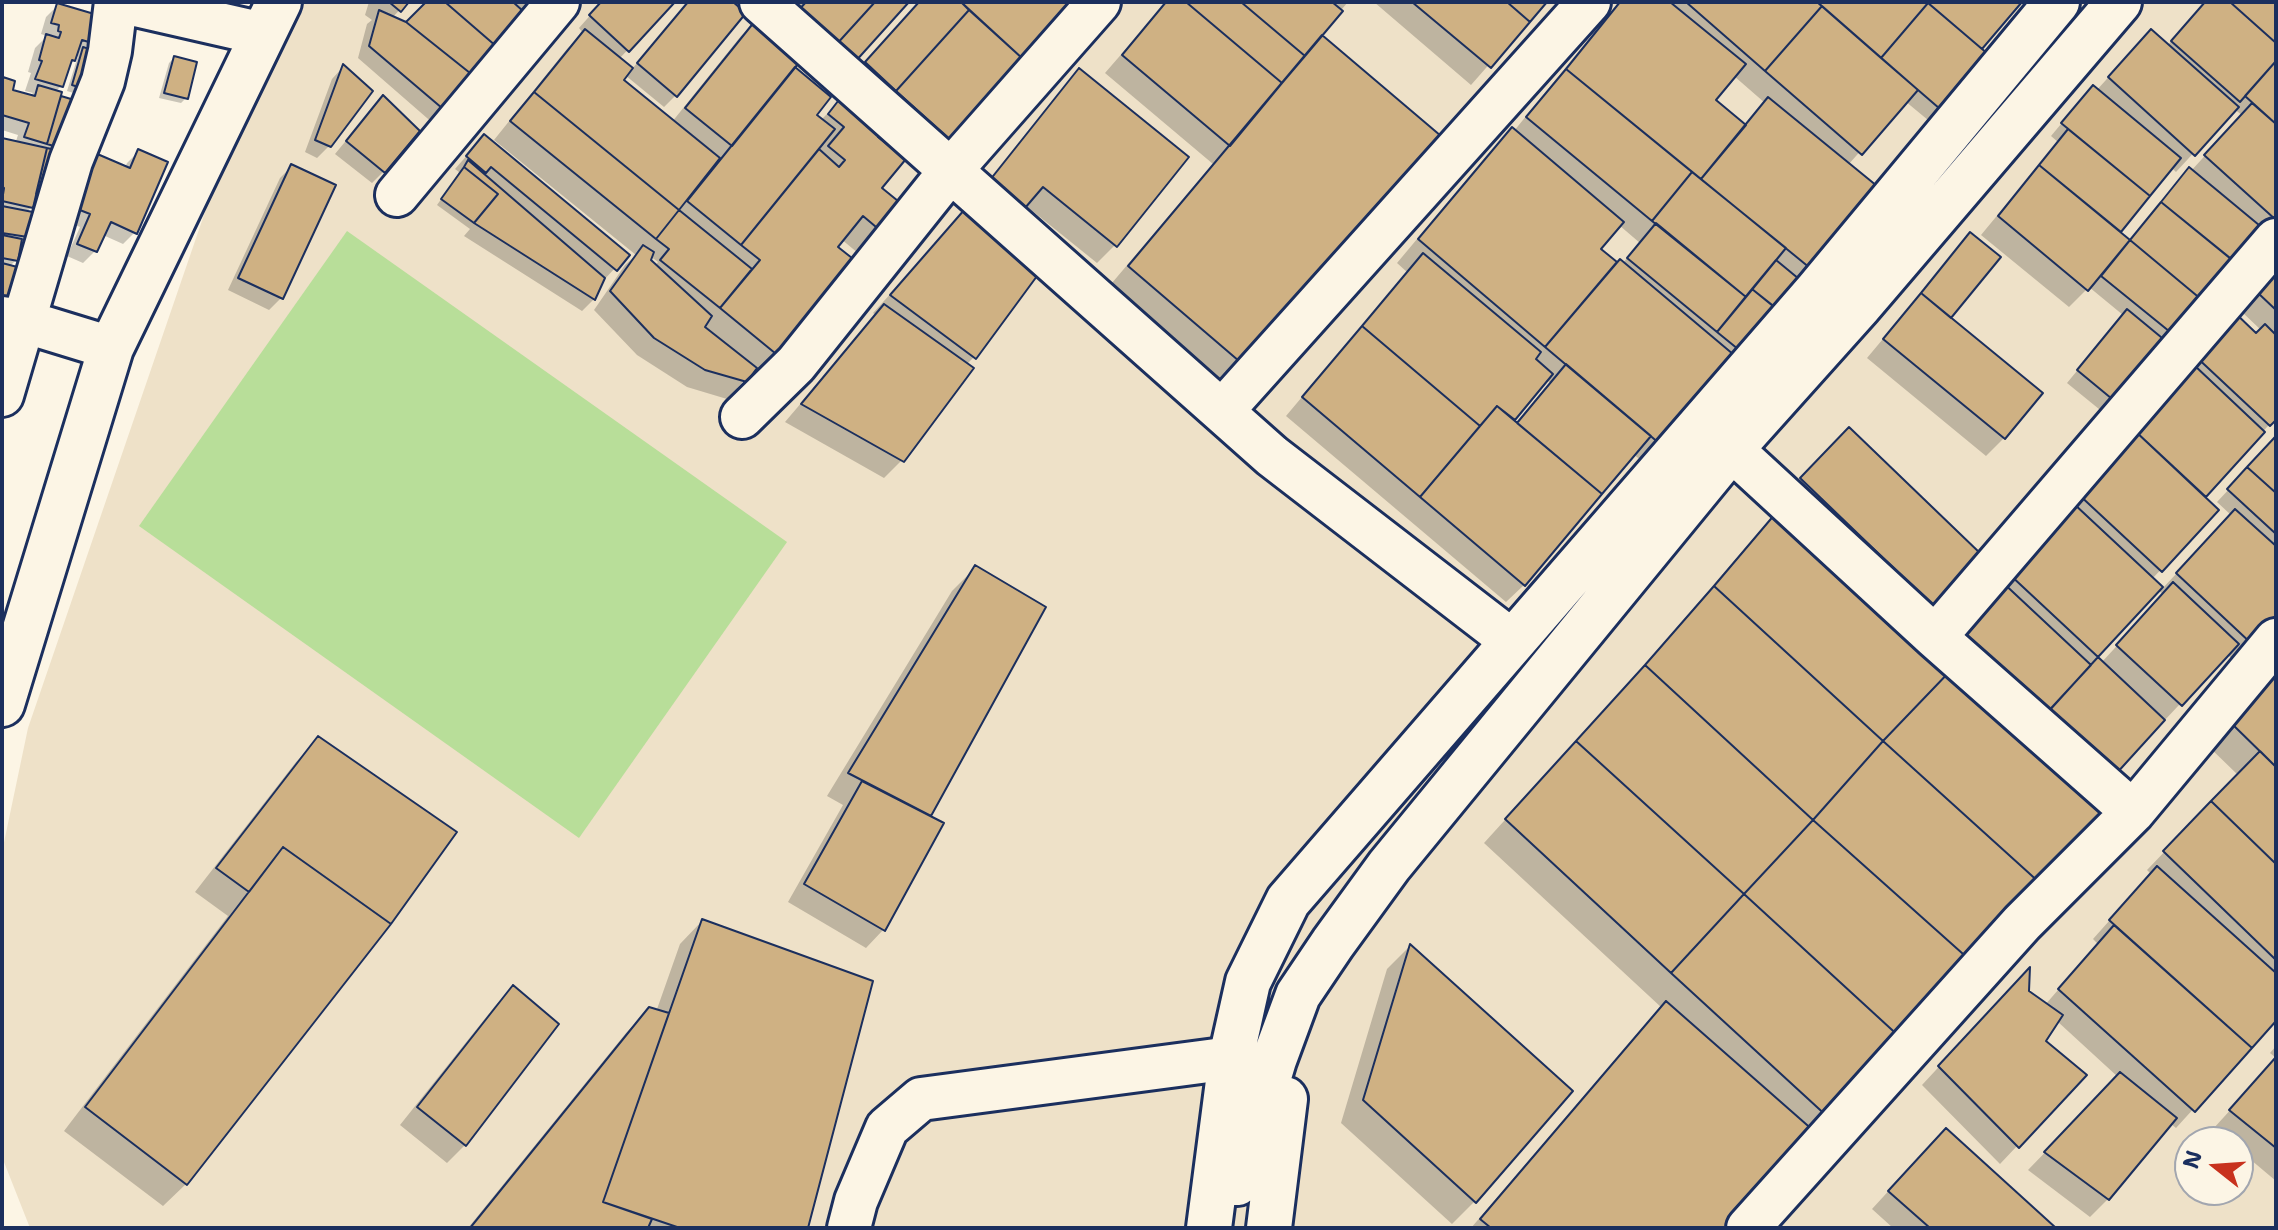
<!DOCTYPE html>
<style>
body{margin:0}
#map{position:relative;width:2278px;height:1230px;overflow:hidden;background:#fcf5e5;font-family:"Shantell Sans",sans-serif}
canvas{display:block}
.frame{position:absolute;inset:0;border:4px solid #1b2f5e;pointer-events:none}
.north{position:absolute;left:2174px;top:1126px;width:80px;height:80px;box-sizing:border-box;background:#fcf5e5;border:2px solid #a2a6af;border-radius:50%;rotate:287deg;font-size:22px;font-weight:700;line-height:32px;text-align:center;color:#1b2f5e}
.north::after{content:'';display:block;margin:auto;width:28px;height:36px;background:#c8321e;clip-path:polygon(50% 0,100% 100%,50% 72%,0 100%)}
</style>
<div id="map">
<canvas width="2278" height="1230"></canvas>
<div class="frame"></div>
<div class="north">N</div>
</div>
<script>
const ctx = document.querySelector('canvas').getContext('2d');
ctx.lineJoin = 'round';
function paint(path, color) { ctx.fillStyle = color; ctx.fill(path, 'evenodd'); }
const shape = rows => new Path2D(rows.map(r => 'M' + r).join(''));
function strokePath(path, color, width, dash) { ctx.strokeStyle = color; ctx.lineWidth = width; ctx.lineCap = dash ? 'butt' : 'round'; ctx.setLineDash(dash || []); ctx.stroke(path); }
paint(shape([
 [277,2,2276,2,2276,1228,30,1228,2,1157,2,852,28,728],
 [2190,1142,2238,1142,2238,1190,2190,1190]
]), '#eee1c8');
paint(shape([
 [347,231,787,542,579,838,139,526]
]), '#b8de99');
paint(shape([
 [369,2,407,2,392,18,406,24,427,2,546,2,435,125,358,58,367,24,372,20,365,15],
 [602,2,673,2,619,59,632,69,688,2,730,2,676,95,664,107,625,75,621,80,672,122,741,36,759,19,793,68,814,115,821,120,846,95,875,137,879,188,897,203,905,195,858,253,841,239,835,247,854,263,756,379,750,374,727,399,687,387,637,355,594,310,625,265,636,255,494,140,567,49,583,33,579,28],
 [650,256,658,262,655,266,649,261],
 [762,2,906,2,852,62],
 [921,2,1071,2,931,156,854,76],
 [1160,2,1348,2,1319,36,1245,365,1222,388,1106,290,1213,164,1105,73,1164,5],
 [1374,2,1544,2,1471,85],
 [1619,2,2020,2,1979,49,1934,125,1905,101,1848,165,1874,186,1796,279,1647,465,1633,454,1524,585,1506,602,1286,416,1407,272,1397,263,1489,153,1512,130,1514,131],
 [1734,76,1765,103,1744,126,1713,101],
 [1619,225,1640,243,1622,264,1617,265,1598,249],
 [1546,379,1550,383,1515,424,1512,420],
 [2207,2,2276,2,2276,222,2110,418,2067,383,2123,315,2089,287,2069,307,1981,235,2058,142,2051,136,2081,100,2096,91,2134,49,2167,46],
 [2234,109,2242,115,2191,171,2177,182,2129,241,2118,233,2171,167,2176,172],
 [58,5,90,42,83,49,84,96,67,91,78,56,68,66,61,86,55,92,58,98,79,103,47,202,33,199,32,207,26,212,32,237,20,249,16,260,9,267,2,319,2,141,15,144,18,135,2,130,2,81,3,80,11,92,29,97,33,93,25,91,31,73,28,72,35,48,47,36,41,34,46,17],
 [174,58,186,98,181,103,159,98,169,63],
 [343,67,329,146,317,158,305,152,332,79],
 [1080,71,1115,245,1097,263,1025,205,1006,224,974,198,1062,89],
 [372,109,384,171,372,183,335,154],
 [484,136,627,255,603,281,602,280,594,299,582,311,464,236,470,229,437,205,454,181,459,172,455,169],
 [139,151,135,232,123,244,103,235,95,251,83,263,67,256,80,227,52,215,125,168,127,163],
 [292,166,281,298,269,310,228,290,280,178],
 [965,212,974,357,966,365,902,460,884,478,785,422,876,315,873,313],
 [1970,235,1948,318,2004,438,1986,456,1867,358],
 [2276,275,2276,417,2204,497,2217,510,2152,579,2162,589,2231,515,2217,502,2275,440,2273,438,2276,434,2276,618,2234,661,2227,654,2163,722,2035,722,2113,813,1735,1228,1471,1228,1644,1026,1662,1008,1484,843,1623,690,1759,532,1781,510,1933,652,2215,331,2256,335,2261,330,2242,312],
 [2158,590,2164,595,2101,663,2096,657],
 [1832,447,1980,555,1914,623,1784,497],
 [975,568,929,815,883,930,866,948,788,902,843,805,827,796,952,591],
 [2276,672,2276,1018,2176,1128,2170,1123,2108,1199,2090,1217,2028,1170,2118,1077,2057,1021,2044,1041,2017,1146,2000,1164,1922,1085,2013,987,2027,992,2045,1005,2098,944,2093,939,2151,874,2147,870,2238,775,2206,744],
 [319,739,186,1184,163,1206,64,1131,228,916,195,892,296,762],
 [702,921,806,1228,468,1228,626,1033,649,1009,656,1012,680,944],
 [1410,946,1475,1201,1452,1224,1341,1123,1387,969],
 [513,988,465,1145,447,1163,400,1125,495,1006],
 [2276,1046,2276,1058,2270,1053],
 [2276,1060,2276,1181,2238,1149,2238,1142,2229,1142,2213,1129],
 [1928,1148,2053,1228,1893,1228,1872,1209]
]), '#0003');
const building = shape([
 [389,2,409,2,401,12,389,2],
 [426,2,445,2,504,53,480,81,406,22,426,2],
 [445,2,513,2,534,21,504,53,445,2],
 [601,2,675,2,629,52,589,15,601,2],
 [688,2,733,2,746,13,677,97,637,63,688,2],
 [806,2,875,2,835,46,797,12,806,2],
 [875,2,909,2,854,63,835,46,875,2],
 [919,2,961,2,969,10,896,91,865,62,919,2],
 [961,2,1074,2,1023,59,961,2],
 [1166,2,1186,2,1282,83,1230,146,1122,55,1166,2],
 [1186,2,1241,2,1305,56,1282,83,1186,2],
 [1241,2,1332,2,1343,11,1305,56,1241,2],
 [1412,2,1507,2,1530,22,1491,68,1412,2],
 [1507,2,1547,2,1530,22,1507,2],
 [1620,2,1670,2,1746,64,1716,100,1746,125,1701,179,1566,69,1620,2],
 [1686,2,1817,2,1822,6,1765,71,1686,2],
 [1817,2,1927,2,1928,3,1881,58,1817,2],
 [1927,2,2022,2,1982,49,1927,2],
 [2205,2,2230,2,2276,43,2276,61,2240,102,2171,41,2205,2],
 [2230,2,2276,2,2276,43,2230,2],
 [57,3,101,16,92,43,82,40,75,61,72,60,63,87,35,79,42,61,39,60,46,34,59,38,61,32,58,31,59,25,51,23,57,3],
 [1928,3,1995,60,1947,115,1881,58,1928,3],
 [1822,6,1918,90,1862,155,1765,71,1822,6],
 [379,10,406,22,480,81,449,114,369,46,379,10],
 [969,10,1023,59,950,140,896,91,969,10],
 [759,16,806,54,732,146,685,108,759,16],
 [585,29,633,68,624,80,720,158,679,210,534,92,585,29],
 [2151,29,2239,107,2195,156,2108,77,2151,29],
 [1322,35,1441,136,1246,367,1128,266,1322,35],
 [83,47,103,53,91,91,72,85,83,47],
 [174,56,197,62,188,99,164,93,174,56],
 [2276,61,2276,124,2245,96,2276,61],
 [343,64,373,91,331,147,315,140,343,64],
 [795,67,831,97,817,115,835,129,741,245,687,201,795,67],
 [1079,68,1189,157,1117,247,1043,187,1025,208,990,180,1079,68],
 [1566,69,1692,172,1652,221,1526,117,1566,69],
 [3,77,15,81,13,90,35,96,38,85,62,92,47,144,24,137,29,123,2,115,3,77],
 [2093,85,2181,158,2150,196,2061,123,2093,85],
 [534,92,679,210,656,239,510,121,534,92],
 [845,92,887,126,878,137,906,159,882,188,898,201,905,192,910,196,882,232,863,216,838,247,857,262,781,358,720,308,760,260,741,245,819,149,839,167,845,160,828,146,844,127,828,114,845,92],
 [383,95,420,131,385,173,346,141,383,95],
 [61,96,81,102,67,150,47,144,61,96],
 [1768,97,1877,186,1810,268,1701,179,1768,97],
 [2252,103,2276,124,2276,220,2204,155,2252,103],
 [1512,127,1624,222,1601,249,1617,262,1545,347,1418,239,1512,127],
 [2068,129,2150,196,2121,232,2039,165,2068,129],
 [484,134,630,255,617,271,491,167,486,173,466,156,484,134],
 [2,138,47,148,33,208,2,201,4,188,2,187,2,138],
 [47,148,64,152,54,197,36,194,47,148],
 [138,149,168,162,137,234,111,222,97,252,77,244,90,214,62,203,95,153,130,168,138,149],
 [468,160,605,278,595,300,474,223,498,194,464,167,468,160],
 [291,164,336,185,283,299,238,278,291,164],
 [2039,165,2130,240,2088,291,1998,216,2039,165],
 [464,167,498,194,474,223,441,199,464,167],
 [2189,167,2265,230,2237,264,2161,202,2189,167],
 [1692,172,1786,248,1746,297,1652,221,1692,172],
 [2161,202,2240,266,2208,305,2130,240,2161,202],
 [2,206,38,213,34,238,2,233,2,206],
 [965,209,1040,272,976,359,890,295,965,209],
 [679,210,752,269,720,308,660,260,669,249,656,239,679,210],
 [1656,223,1746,297,1717,332,1627,258,1656,223],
 [1970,232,2001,257,1951,318,1921,293,1970,232],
 [2,235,22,239,18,261,2,258,2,235],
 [2130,240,2208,305,2180,340,2101,276,2130,240],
 [643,245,654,252,651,260,712,316,705,327,757,368,747,382,705,370,654,338,610,291,643,245],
 [1423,253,1541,352,1536,359,1553,374,1515,420,1497,406,1480,426,1362,326,1423,253],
 [1620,259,1740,360,1666,449,1545,347,1620,259],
 [1776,260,1799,279,1776,308,1752,289,1776,260],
 [2,263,29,270,19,309,2,305,2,263],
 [2276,273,2276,310,2258,293,2276,273],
 [1752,289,1784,315,1749,358,1717,332,1752,289],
 [1921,293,2043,393,2005,439,1883,339,1921,293],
 [884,304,974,368,904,462,801,404,884,304],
 [2127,309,2173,347,2123,408,2077,370,2127,309],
 [2232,310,2256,333,2265,324,2276,335,2276,420,2270,426,2192,353,2232,310],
 [1362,326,1480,426,1420,497,1302,397,1362,326],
 [1566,364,1651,436,1602,494,1517,423,1566,364],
 [2194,365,2265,432,2206,497,2134,430,2194,365],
 [1497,406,1602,494,1525,586,1420,497,1497,406],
 [1849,427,1982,555,1933,606,1800,478,1849,427],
 [2134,430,2219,510,2162,572,2076,492,2134,430],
 [2275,437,2276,438,2276,493,2247,467,2275,437],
 [2247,467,2276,493,2276,534,2227,489,2247,467],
 [2073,503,2163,587,2098,657,2008,573,2073,503],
 [1781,507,1953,668,1883,741,1714,586,1781,507],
 [2235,509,2276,546,2276,620,2253,645,2176,573,2235,509],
 [975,565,1046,607,931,816,848,773,975,565],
 [1999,579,2091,665,2042,718,1950,632,1999,579],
 [2173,582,2239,644,2182,706,2116,645,2173,582],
 [1714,586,1883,741,1813,820,1645,665,1714,586],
 [2098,657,2165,720,2115,775,2048,712,2098,657],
 [1645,665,1813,820,1744,894,1576,741,1645,665],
 [1953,668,2116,813,2041,884,1883,741,1953,668],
 [2276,670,2276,767,2228,720,2276,670],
 [318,736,457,832,391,924,283,847,249,892,216,868,318,736],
 [1576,741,1744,894,1671,973,1505,819,1576,741],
 [1883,741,2041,884,1972,962,1813,820,1883,741],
 [2260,751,2276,767,2276,864,2211,801,2260,751],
 [862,781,944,823,885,931,804,884,862,781],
 [2211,801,2276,864,2276,960,2163,851,2211,801],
 [1813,820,1972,962,1903,1040,1744,894,1813,820],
 [283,847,391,924,187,1185,85,1107,283,847],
 [2157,866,2276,973,2276,1021,2252,1048,2109,920,2157,866],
 [1744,894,1903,1040,1830,1119,1671,973,1744,894],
 [702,919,873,981,808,1228,680,1228,603,1202,702,919],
 [2114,925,2252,1048,2195,1112,2058,989,2114,925],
 [1410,944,1573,1091,1476,1203,1363,1100,1410,944],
 [2030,967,2029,991,2063,1015,2046,1041,2087,1075,2019,1148,1938,1066,2030,967],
 [513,985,559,1024,466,1146,417,1107,513,985],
 [1666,1001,1815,1132,1738,1228,1491,1228,1480,1219,1666,1001],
 [649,1007,669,1013,603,1202,652,1219,648,1228,470,1228,649,1007],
 [2276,1057,2276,1148,2229,1110,2276,1057],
 [2120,1072,2177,1118,2109,1200,2044,1152,2120,1072],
 [1946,1128,2056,1228,1930,1228,1888,1191,1946,1128]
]);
paint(building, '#cfb183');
strokePath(building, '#1b2f5e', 2);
const minor = shape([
 [123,2,263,34],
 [761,2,1272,456,1512,641],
 [397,195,558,2],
 [2,318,23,321,111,348],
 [2,395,71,161,103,81,110,51,116,2],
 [1222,411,1589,2],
 [742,417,796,364,951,170,1099,2],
 [1731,449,1935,637,2133,812],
 [1935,637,2276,240],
 [849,1228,856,1201,887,1128,921,1099,1231,1058],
 [1748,1228,2022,923,2133,812,2276,640]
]);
const secondary = shape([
 [2,704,111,348,279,2]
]);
const primary = shape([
 [1237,1183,1274,1060,1298,995,1333,943,1389,866,1731,449,1860,305,2119,2],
 [1209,1228,1231,1058,1248,982,1288,901,1817,291,2057,2],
 [1269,1228,1285,1099]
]);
strokePath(minor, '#1b2f5e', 48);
strokePath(secondary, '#1b2f5e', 50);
strokePath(primary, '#1b2f5e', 50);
strokePath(minor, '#fcf5e5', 42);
strokePath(secondary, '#fcf5e5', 44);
strokePath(primary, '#fcf5e5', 44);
</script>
